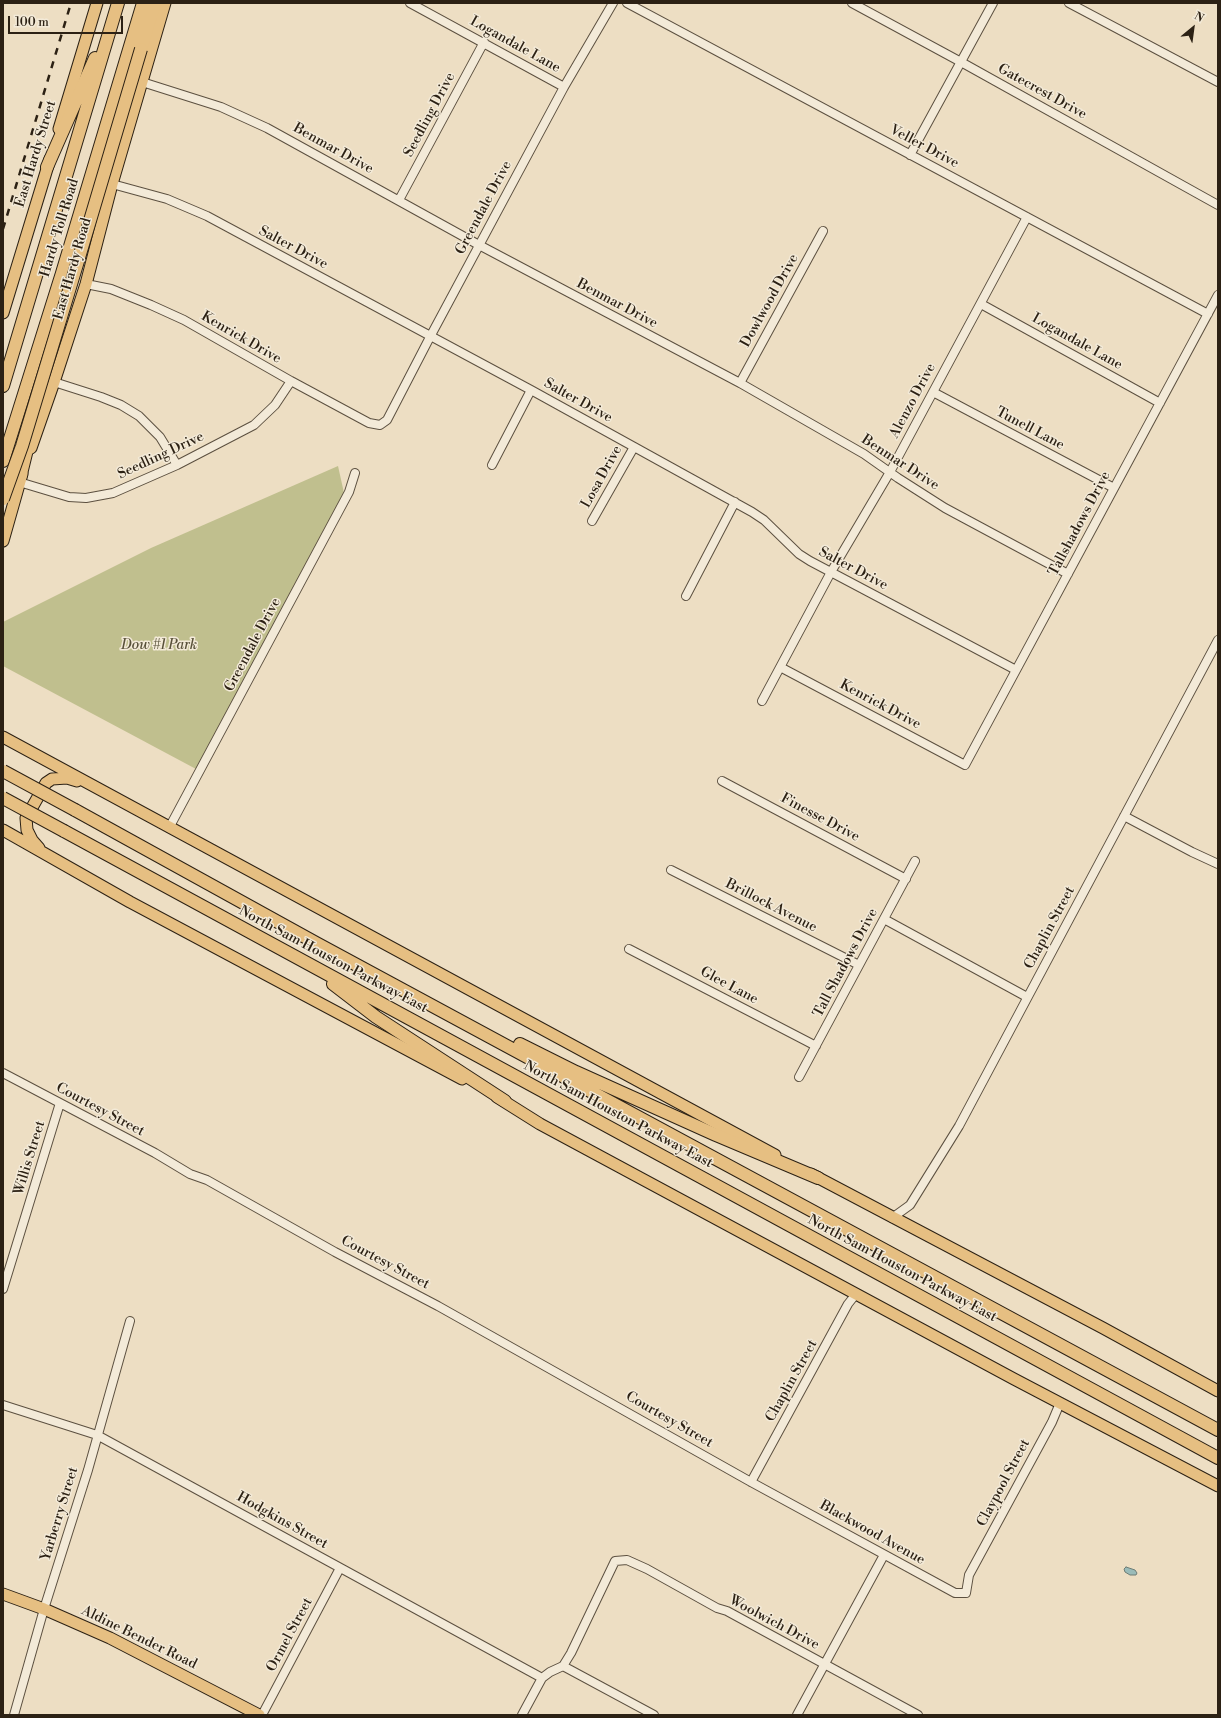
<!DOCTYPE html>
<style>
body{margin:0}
#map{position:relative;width:1221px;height:1718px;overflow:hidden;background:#eddec3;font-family:"Libre Bodoni",serif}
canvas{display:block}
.frame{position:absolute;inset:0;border:4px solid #2c2114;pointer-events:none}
.north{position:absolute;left:1173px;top:8px;width:40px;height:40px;-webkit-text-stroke:3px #f3ead8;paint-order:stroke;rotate:29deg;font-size:11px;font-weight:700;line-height:16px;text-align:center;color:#2c2114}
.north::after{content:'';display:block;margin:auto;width:14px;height:18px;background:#2c2114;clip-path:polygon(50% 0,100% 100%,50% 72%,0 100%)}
.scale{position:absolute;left:8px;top:16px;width:115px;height:18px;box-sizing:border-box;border:2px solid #2c2114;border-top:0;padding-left:5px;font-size:12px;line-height:14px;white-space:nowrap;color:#2c2114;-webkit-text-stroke:3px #f3ead8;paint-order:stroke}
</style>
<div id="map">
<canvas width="1221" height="1718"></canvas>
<div class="frame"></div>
<div class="north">N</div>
<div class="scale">100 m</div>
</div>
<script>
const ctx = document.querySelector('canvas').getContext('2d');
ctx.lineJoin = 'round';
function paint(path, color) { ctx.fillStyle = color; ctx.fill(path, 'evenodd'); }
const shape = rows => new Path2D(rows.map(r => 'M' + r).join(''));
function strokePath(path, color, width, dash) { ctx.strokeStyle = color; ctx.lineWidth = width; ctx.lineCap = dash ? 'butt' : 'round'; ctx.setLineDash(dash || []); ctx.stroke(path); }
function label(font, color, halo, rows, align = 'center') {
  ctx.font = font + ' "Libre Bodoni",serif'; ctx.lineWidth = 3; ctx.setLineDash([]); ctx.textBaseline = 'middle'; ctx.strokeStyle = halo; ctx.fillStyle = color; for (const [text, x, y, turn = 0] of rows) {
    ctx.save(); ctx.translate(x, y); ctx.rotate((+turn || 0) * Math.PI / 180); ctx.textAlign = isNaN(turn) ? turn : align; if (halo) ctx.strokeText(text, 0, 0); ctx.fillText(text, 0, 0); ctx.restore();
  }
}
paint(shape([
 [338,466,344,493,196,769,3,666,3,622,151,548]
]), '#c0bf8e');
const water = shape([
 [1126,1567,1135,1570,1137,1573,1136,1575,1130,1575,1125,1572,1124,1569,1126,1567]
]);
paint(water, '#9abbb8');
strokePath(water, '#6e7d76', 1);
const minor = shape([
 [410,3,564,87],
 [627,3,1208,314],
 [852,3,961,62,1218,205],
 [1069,3,1218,82],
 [142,82,221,107,267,128,479,245,740,383,864,454,898,478,945,508,1068,574],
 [910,155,993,3],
 [112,184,167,199,207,216,531,390,752,512,764,520,799,554,810,561,1016,670],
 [399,200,484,42],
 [86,284,111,289,151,305,184,320,291,381,369,423,380,425,387,420,430,337,564,87,613,3],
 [981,304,1160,403],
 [54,382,101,397,121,405,139,416,160,437,177,465],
 [740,383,823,231],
 [933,392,1114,488],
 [492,465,531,390],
 [19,482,69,497,86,498,113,493,177,465,254,425,275,405,291,381],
 [592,521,634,447],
 [686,596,735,502],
 [782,668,965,765,1218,295],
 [762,701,831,572,890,472,1027,217],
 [722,781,906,879],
 [1124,816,1192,852,1218,864],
 [169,828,349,492,355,473],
 [671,870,859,965],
 [884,919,1027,997],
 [629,949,816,1046],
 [3,1073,155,1153,190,1174,207,1180,335,1252,438,1306,751,1482,955,1593,966,1593,969,1575,1052,1422,1060,1403],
 [799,1077,915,861],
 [892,1218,910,1205,959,1126,1218,640],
 [3,1289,60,1103],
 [3,1405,97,1435,542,1678],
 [751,1482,848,1304,856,1294],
 [563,1666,654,1715],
 [14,1715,44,1609,88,1470,130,1321],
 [262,1715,340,1568],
 [522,1715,542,1678,550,1672,563,1666,571,1653,615,1561,627,1560,647,1569,717,1608,727,1611,918,1715],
 [797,1715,884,1555]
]);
const major = shape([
 [59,129,97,3],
 [3,313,50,159],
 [31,448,54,382,86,284,112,184,165,3],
 [3,541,22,474],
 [3,737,775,1155],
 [3,830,130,902,462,1079],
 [39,848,32,840,27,830,26,818,46,783,52,779,67,778,77,781],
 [497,1097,540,1124,1014,1379,1218,1486],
 [811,1174,1103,1328,1218,1391],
 [3,1594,44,1609,110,1638,259,1715]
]);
const highway = shape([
 [141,49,155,3],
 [47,167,95,58],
 [3,386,118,3],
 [3,461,62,273,143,3],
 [19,482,30,437],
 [75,810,316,943,1218,1430],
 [64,831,1218,1458],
 [333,984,376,1017,505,1101],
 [520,1044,576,1072,716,1135,818,1178]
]);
strokePath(minor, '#5c5040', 10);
strokePath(major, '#2c2114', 13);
strokePath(highway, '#2c2114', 14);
strokePath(minor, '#f3ead8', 8);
strokePath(major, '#e6bf82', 11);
strokePath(highway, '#e6bf82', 12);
strokePath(shape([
 [3,229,71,3]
]), '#2c2114', 2.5, [7, 7]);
const highwayBridge = shape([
 [3,499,22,446,78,261,141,49],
 [3,771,75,810],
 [3,798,64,831]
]);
strokePath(highwayBridge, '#2c2114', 14, []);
strokePath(highwayBridge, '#e6bf82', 12);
label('14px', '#2c2114', '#f3ead8', [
 ["Logandale Lane",515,45,29],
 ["Gatecrest Drive",1042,92,29],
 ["Seedling Drive",430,115,-62],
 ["Veller Drive",924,147,28],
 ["Benmar Drive",333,149,29],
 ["East Hardy Street",36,154,-73],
 ["Greendale Drive",484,208,-62],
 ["Hardy Toll Road",60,228,-73],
 ["Salter Drive",293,248,28],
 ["East Hardy Road",73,269,-74],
 ["Dowlwood Drive",770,301,-61],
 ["Benmar Drive",617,304,28],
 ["Kenrick Drive",241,338,30],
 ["Logandale Lane",1077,342,29],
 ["Salter Drive",578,401,29],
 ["Alenzo Drive",913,401,-62],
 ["Tunell Lane",1030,429,28],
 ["Seedling Drive",161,456,-25],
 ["Benmar Drive",900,463,33],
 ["Losa Drive",602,477,-61],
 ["Tallshadows Drive",1080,524,-62],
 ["Salter Drive",853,569,28],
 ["Greendale Drive",253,645,-62],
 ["Kenrick Drive",880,705,28],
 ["Finesse Drive",820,818,28],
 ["Brillock Avenue",771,906,27],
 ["Chaplin Street",1050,928,-62],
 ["North Sam Houston Parkway East",333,960,28],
 ["Tall Shadows Drive",846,963,-62],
 ["Glee Lane",729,986,28],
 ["Courtesy Street",100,1110,28],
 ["North Sam Houston Parkway East",618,1115,28],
 ["Willis Street",30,1158,-73],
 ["Courtesy Street",385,1263,28],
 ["North Sam Houston Parkway East",902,1269,28],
 ["Chaplin Street",792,1381,-61],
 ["Courtesy Street",669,1420,30],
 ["Claypool Street",1004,1483,-62],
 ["Yarberry Street",60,1514,-73],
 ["Hodgkins Street",282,1521,29],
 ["Blackwood Avenue",872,1533,29],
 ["Woolwich Drive",774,1623,28],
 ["Ormel Street",290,1635,-62],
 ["Aldine Bender Road",139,1638,26]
]);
label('italic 14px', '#585039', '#f3ead8', [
 ["Dow #1 Park",159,646]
]);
</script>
